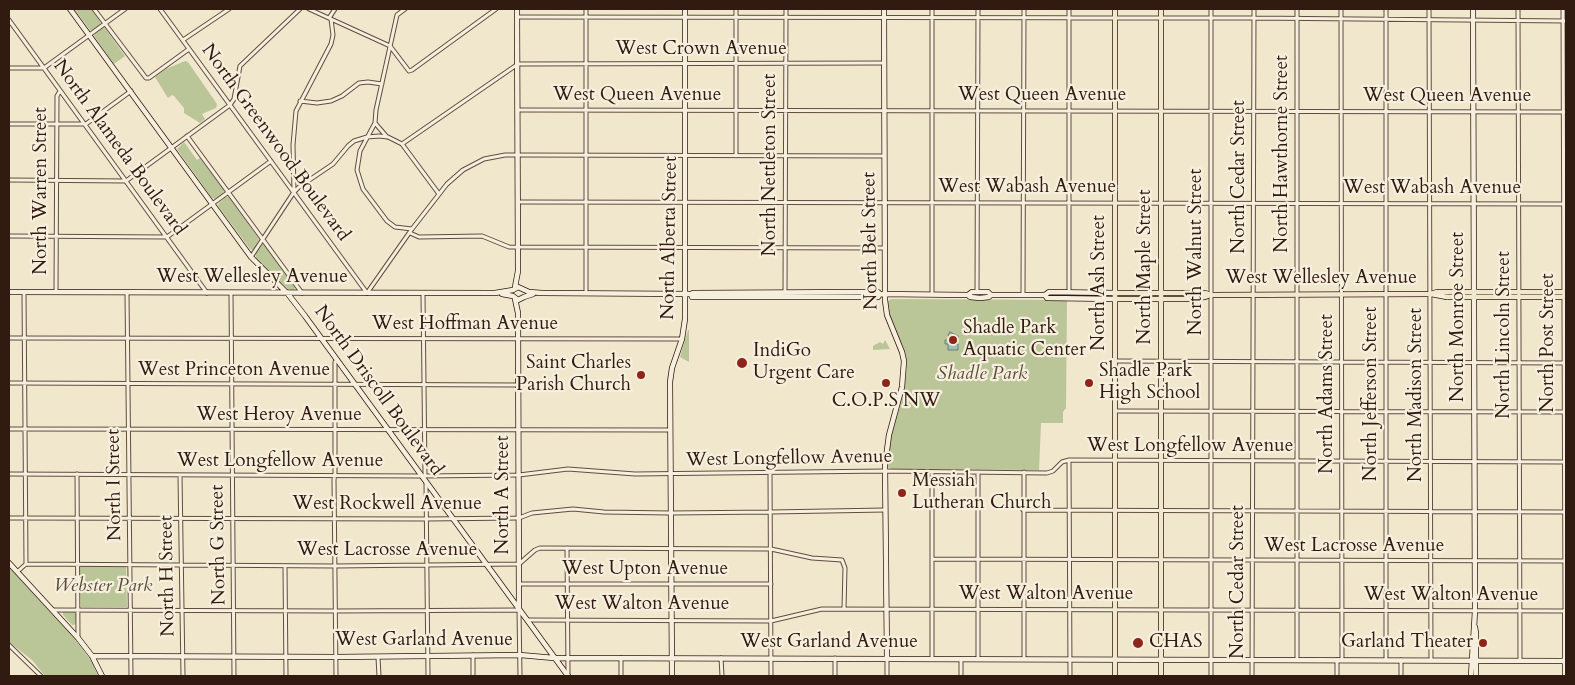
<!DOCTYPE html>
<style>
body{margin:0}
#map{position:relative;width:1575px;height:685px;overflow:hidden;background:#f1e7cc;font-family:Cardo,serif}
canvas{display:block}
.frame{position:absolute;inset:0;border:10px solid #311a0f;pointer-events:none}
</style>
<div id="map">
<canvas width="1575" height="685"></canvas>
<div class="frame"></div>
</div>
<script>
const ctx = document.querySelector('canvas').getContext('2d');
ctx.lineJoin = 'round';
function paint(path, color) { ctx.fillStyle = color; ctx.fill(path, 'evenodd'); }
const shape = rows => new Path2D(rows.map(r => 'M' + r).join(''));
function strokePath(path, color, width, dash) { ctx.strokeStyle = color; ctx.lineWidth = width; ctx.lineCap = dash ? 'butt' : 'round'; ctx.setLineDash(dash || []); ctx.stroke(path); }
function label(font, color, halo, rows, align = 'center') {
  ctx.font = font + ' Cardo,serif'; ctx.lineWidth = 4.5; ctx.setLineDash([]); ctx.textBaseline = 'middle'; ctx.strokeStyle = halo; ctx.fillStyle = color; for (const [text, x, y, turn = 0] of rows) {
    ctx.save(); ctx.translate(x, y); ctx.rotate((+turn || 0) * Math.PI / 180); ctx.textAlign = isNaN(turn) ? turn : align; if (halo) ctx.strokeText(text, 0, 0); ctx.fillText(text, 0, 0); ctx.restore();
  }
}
paint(shape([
 [74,9,91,9,100,21,101,24,93,30,90,30],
 [102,28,105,28,125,56,114,64,94,36,95,34],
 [185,61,188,62,217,104,216,108,202,114,205,119,200,123,184,113,184,108,174,96,172,95,168,98,155,77,166,69],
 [184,142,197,160,200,158,224,190,223,194,215,199,212,198,177,149],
 [226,197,229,197,259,239,253,250,250,249,218,206,219,203],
 [262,245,264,245,295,287,294,290,288,289,256,259,256,254],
 [891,299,1067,300,1066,408,1063,412,1063,423,1041,423,1039,470,892,469,888,467,891,437,904,392,907,363,904,348,890,318,887,303,888,301],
 [688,330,689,330,689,362,680,357],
 [885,340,890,349,873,350,873,346,880,342,883,344],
 [81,566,126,567,127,607,81,607,79,568],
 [9,567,74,638,92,662,98,676,45,676,32,660,9,642],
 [63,612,76,612,76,623,74,625,72,625,63,615]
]), '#bac598');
const water = shape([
 [950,332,958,336,958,338,950,344,958,344,958,350,948,350,948,344,945,344,945,340,950,340,948,335,950,332]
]);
paint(water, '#9bc0b6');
strokePath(water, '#717e73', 1);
const street = shape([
 [94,9,146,78,149,78,189,49],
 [160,9,367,293],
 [309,9,390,46,409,71,412,70,496,9],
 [405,9,397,15,376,110,375,123,360,151,357,170,363,189,387,221,395,227,412,229],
 [1297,9,1297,660],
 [1341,9,1342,660],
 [1386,9,1386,660],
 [1429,9,1431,660],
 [1518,9,1520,661],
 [517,17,1254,18,1566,21],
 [329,18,335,9],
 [9,20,207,293],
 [183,40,229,9],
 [9,68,44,68,125,9],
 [300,101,317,103,331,101,342,96,359,83,368,82,382,84],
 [518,110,1566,112],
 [375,123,387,137],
 [9,124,86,124,131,91],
 [187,136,302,293],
 [402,144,439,194],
 [736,156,736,9],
 [9,180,126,181,230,105,234,99,240,66,300,9],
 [294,191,293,145,296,111,331,44,333,35,331,19],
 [518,202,1566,204],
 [410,233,419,237,482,236,509,247,884,248],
 [9,236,167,237,271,161],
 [251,257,294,192,299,187,333,164,348,146,354,141,367,137,379,136,388,137,402,144,518,64,884,63],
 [24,292,26,564],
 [56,292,57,96,60,91],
 [785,292,786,9],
 [977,292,978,9],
 [1069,292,1069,9],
 [127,293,131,676],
 [231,293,234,676],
 [367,293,412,229,447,184,463,170,484,159,505,155,518,155,884,156],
 [586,293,586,9],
 [423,294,425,475],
 [932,294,932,9],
 [1023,295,1024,9],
 [9,338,682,339],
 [1115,361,1566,363],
 [9,383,518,385],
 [1115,411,1566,412],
 [9,429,670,430],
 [1069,460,1070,676],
 [978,472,978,659],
 [1024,472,1024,659],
 [9,474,422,476,519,475,568,469,635,474,885,471,1047,473,1053,471,1062,462,1069,460,1566,462],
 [77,474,78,637],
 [770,474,771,676],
 [180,475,183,676],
 [426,482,428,676],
 [1023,510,1566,512],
 [9,518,426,519,519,518,532,513,573,509,604,512,670,513,771,512,885,510],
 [567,548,568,675],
 [932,559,1566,561],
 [285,566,286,676],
 [17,572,26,564,335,566,519,564,535,550,540,548,771,549,812,558,842,560,845,568,844,609],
 [519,584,771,584],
 [52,610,336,611,519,610,520,676],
 [527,620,771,621,822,609,1565,611,1563,9],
 [9,645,41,676],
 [473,655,473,676],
 [378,657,379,676],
 [721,658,722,676],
 [835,658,835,676],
 [887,659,887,676],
 [932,659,932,472],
 [961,659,961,676],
 [1337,660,1337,676],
 [1401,660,1401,676],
 [336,676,334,480,335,473,335,362,337,360],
 [621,676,621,658],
 [1211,676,1211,9],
 [1252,676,1254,9]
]);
const secondary = shape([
 [70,9,251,257,288,294,305,316,568,676],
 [884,9,885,300,887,315,902,352,904,361,902,387,889,435,885,465,887,659],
 [515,287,518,271,517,9],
 [9,292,495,293,513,290,518,287,529,292,542,293,691,294,693,293,862,292,878,292,880,294,968,295,972,292,988,292,991,295],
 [502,294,513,296,518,300,524,297,533,294],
 [691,294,692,297,878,297,880,294],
 [1431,294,1447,297],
 [968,295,970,297,980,298,989,297,991,295,1045,295,1049,292,1115,293],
 [1045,295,1047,298,1115,299],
 [515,299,518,313,519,609],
 [9,563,78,638,92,656,102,676],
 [1475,627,1476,633,1476,676],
 [92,656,336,657,520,655,554,658,1566,661],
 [672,676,670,382,672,368,682,339,685,319,685,9],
 [1471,676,1475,611,1473,9],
 [1565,676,1565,611,1566,611]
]);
const primary = shape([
 [1115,293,1205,293,1211,295,1431,294,1437,292,1566,292],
 [1447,297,1566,297],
 [1115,299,1185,299,1205,297,1210,295],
 [1115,676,1115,9],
 [1161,676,1161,9]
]);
strokePath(street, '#614d3e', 5);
strokePath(secondary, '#311a0f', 6);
strokePath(primary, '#311a0f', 6);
strokePath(street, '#f6efde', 3);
strokePath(secondary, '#f6efde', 4.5);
strokePath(primary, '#f1e7cc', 4.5);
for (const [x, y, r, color] of [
 [953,340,5,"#8f2418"],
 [742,363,6,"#8f2418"],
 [641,375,5,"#8f2418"],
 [886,383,5,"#8f2418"],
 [1089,383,5,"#8f2418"],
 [902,493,5,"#8f2418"],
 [1138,643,6,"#8f2418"],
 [1483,643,5,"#8f2418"]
]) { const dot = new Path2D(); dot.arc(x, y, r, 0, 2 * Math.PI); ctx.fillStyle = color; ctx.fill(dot); strokePath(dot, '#f6efde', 2); }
label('19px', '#311a0f', '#f6efde', [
 ["West Crown Avenue",701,50],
 ["West Queen Avenue",637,96],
 ["West Queen Avenue",1042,96],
 ["West Queen Avenue",1447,97],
 ["North Greenwood Boulevard",275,143,54],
 ["North Alameda Boulevard",119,148,54],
 ["North Hawthorne Street",1283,154,-90],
 ["North Nettleton Street",771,165,-90],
 ["North Cedar Street",1240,177,-90],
 ["West Wabash Avenue",1027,188],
 ["West Wabash Avenue",1432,189],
 ["North Warren Street",42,191,-90],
 ["North Alberta Street",670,238,-89],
 ["North Belt Street",871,241,-91],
 ["North Walnut Street",1197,252,-90],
 ["North Maple Street",1146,267,-90],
 ["West Wellesley Avenue",252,278],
 ["West Wellesley Avenue",1321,279],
 ["North Ash Street",1100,283,-90],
 ["North Monroe Street",1459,317,-90],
 ["West Hoffman Avenue",465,325],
 ["North Lincoln Street",1505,335,-90],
 ["North Post Street",1549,343,-90],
 ["West Princeton Avenue",234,371],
 ["North Driscoll Boulevard",378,391,54],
 ["North Adams Street",1328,394,-90],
 ["North Jefferson Street",1372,394,-90],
 ["North Madison Street",1417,395,-90],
 ["West Heroy Avenue",279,416],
 ["West Longfellow Avenue",1190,447],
 ["West Longfellow Avenue",789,459,-1],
 ["West Longfellow Avenue",280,462],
 ["North I Street",115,485,-91],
 ["North A Street",504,495,-90],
 ["West Rockwell Avenue",387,505],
 ["North G Street",219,545,-91],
 ["West Lacrosse Avenue",1354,547],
 ["West Lacrosse Avenue",387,551],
 ["West Upton Avenue",645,570],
 ["North H Street",168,576,-91],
 ["North Cedar Street",1239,582,-90],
 ["West Walton Avenue",1046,595],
 ["West Walton Avenue",1451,596],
 ["West Walton Avenue",642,605],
 ["West Garland Avenue",424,641],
 ["West Garland Avenue",829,643]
]);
label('19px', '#311a0f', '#f6efde', [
 ["Shadle Park",963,329],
 ["Aquatic Center",963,351],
 ["IndiGo",753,352],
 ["Urgent Care",753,374],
 ["Saint Charles",631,364,"right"],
 ["Parish Church",631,386,"right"],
 ["Shadle Park",1099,372],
 ["High School",1099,394],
 ["C.O.P.S NW",886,402,"center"],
 ["Messiah",912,482],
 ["Lutheran Church",912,504],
 ["CHAS",1149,643],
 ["Garland Theater",1473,643,"right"]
], 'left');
label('italic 19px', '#5a4d38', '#f6efde', [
 ["Shadle Park",982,375],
 ["Webster Park",103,587]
]);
</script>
